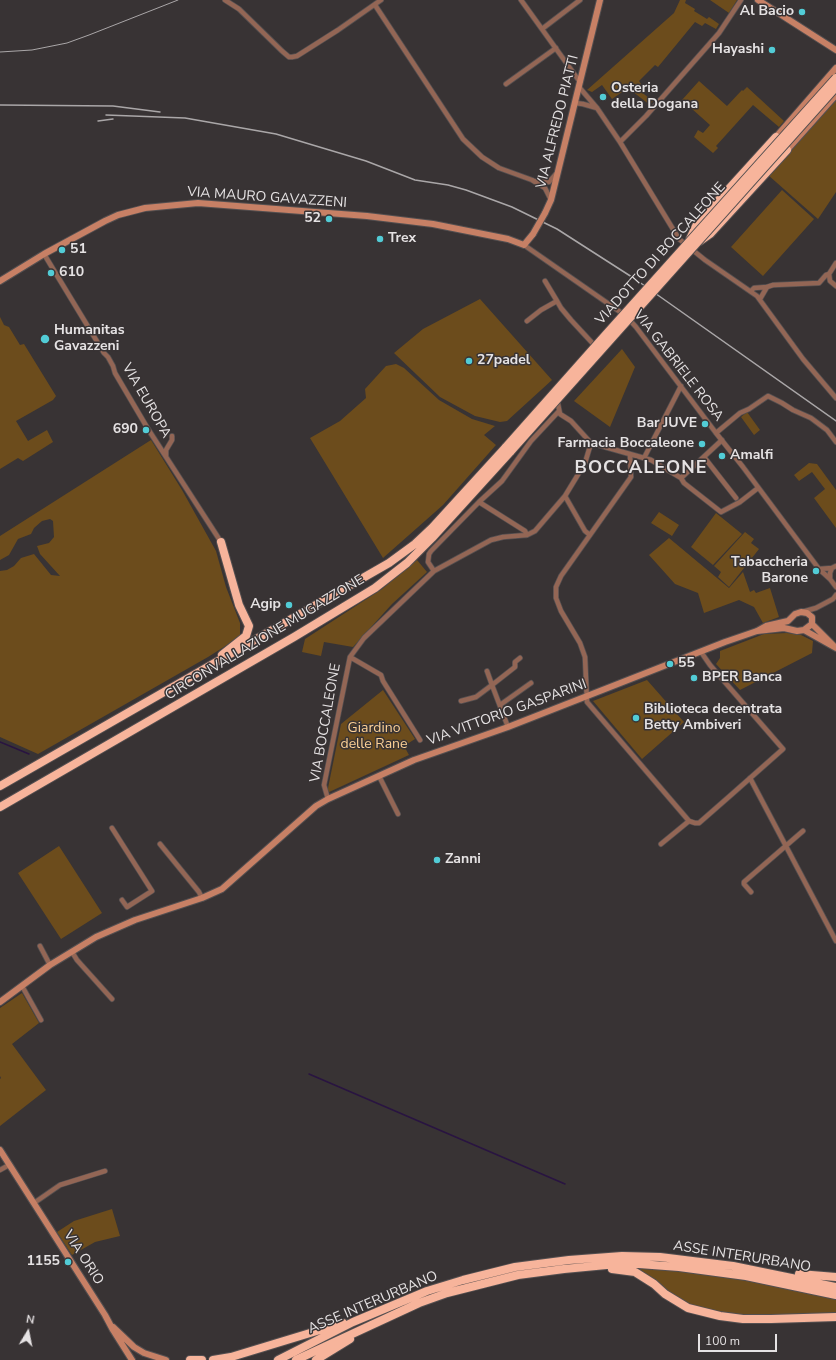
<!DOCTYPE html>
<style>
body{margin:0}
#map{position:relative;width:836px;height:1360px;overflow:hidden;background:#383334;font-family:"Nunito Sans",sans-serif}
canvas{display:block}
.north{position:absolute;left:8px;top:1312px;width:40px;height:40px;-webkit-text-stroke:3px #383334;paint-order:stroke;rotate:10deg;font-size:11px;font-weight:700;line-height:16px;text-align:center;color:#e5e2e3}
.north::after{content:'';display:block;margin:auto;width:14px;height:18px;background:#e5e2e3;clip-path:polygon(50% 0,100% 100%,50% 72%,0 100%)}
.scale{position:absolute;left:698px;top:1334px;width:79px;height:18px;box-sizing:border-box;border:2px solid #e5e2e3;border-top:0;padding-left:5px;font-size:12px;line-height:14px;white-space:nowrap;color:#e5e2e3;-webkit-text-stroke:3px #383334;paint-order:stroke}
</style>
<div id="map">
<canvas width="836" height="1360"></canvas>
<div class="north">N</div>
<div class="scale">100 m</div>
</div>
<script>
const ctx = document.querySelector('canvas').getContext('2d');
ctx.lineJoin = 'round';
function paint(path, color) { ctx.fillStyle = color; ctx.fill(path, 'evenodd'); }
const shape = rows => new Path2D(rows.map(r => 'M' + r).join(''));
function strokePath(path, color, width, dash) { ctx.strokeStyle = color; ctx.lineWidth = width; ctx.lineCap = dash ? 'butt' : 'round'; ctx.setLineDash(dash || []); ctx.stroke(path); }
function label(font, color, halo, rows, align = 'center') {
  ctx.font = font + ' "Nunito Sans",sans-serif'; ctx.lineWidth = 3; ctx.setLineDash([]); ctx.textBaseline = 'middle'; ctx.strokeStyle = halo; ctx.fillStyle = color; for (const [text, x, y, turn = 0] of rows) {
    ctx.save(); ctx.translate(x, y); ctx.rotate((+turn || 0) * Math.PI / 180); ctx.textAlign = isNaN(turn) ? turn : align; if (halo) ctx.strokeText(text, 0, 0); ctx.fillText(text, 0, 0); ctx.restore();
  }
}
paint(shape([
 [680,0,686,0,685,3,695,9,694,11,707,19,709,17,719,24,716,29,705,23,702,26,695,22,658,67,655,65,639,81,641,84,636,88,653,101,650,105,628,88,612,99,602,85,592,92,587,90,674,13],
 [710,0,737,0,729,13],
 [699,81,727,106,742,90,743,91,747,87,784,121,779,127,753,105,716,146,718,148,713,153,694,137,698,130,703,133,710,125,682,100],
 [836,99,836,192,818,219,768,175],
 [782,190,814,219,763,276,731,247],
 [480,299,552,380,507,421,500,422,475,416,440,397,394,353,423,329],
 [0,317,4,325,9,327,20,345,24,344,56,396,53,400,16,421,28,441,47,430,53,442,23,461,18,458,0,469],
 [622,349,635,367,610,427,574,401],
 [396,364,404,368,439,400,472,419,495,426,484,435,496,445,443,505,383,558,310,438,340,421,366,398,365,389,386,366],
 [747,412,760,430,754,435,741,417],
 [151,440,182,490,216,551,226,587,240,623,240,635,227,645,208,657,38,754,0,737,0,571,7,570,14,566,21,558,34,554,51,575,60,576,40,554,37,546,49,543,54,537,53,521,50,519,42,521,34,528,31,534,18,539,9,555,0,560,0,536],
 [809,463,817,464,836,490,836,528,814,498,825,489,812,472,799,481,794,475],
 [659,512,679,525,672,536,651,523],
 [716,513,742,534,713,565,691,547],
 [745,532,754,539,751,543,759,549,729,587,718,577,721,572,714,566],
 [669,538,729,588,743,572,750,592,754,590,756,593,770,588,779,617,763,623,754,607,739,600,704,613,698,593,675,584,649,555],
 [417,560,427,572,392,604,353,647,324,642,321,656,302,652,305,639,382,589],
 [787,633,801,635,813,641,812,653,740,690,716,664,720,658,720,651,764,634],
 [647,680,684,722,642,759,593,701],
 [383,690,415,739,404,746,409,755,327,793,341,724],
 [59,846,102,913,61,939,18,873],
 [22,993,39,1023,12,1044,46,1090,0,1126,0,1079,1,1078,0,1076,0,1008],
 [112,1209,120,1236,95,1242,72,1255,57,1232,74,1221],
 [638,1268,673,1269,722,1275,836,1299,836,1314,817,1313,778,1316,727,1315,692,1306,671,1295,639,1271]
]), '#6c4c1c');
strokePath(shape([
 [0,742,29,754],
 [309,1074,565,1184]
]), '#291441', 1.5);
const street = shape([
 [225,0,239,9,282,51,289,57,292,57,297,56,338,30,381,0],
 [521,0,580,82],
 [375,5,463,139,482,157,499,168,532,180,545,188,551,200],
 [542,29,580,0],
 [506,84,556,48],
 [579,87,597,108,620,142,679,239,705,260,757,296,803,359,836,398],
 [575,103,583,104,597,108],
 [620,142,646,116,719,33,741,0],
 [534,181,549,182,556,174],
 [524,245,626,316,636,327,716,433,743,467,819,569,830,579,836,587],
 [44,254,104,353,108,357,113,366,115,373,148,429,221,542],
 [829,274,830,281,836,286],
 [545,281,557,301],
 [751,291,754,288,767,287],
 [760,299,767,287,773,285,819,283,826,275,829,274,836,263],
 [527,321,541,310,557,301,561,308,571,320,596,347],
 [557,399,560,414,571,421,591,443,651,460,681,478,684,483,721,512,740,502,758,488],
 [716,433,740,413,749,409,768,396,782,403,793,410,811,418,827,430,836,442],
 [630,455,631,477,561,576,556,587,556,598,561,611,580,643,585,657,587,702,689,821,695,823,699,823,731,795,783,749,710,665,701,652],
 [166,456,166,450,172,440,172,436],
 [704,457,736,498],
 [644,458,681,386],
 [681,478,722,440],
 [565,496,585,531,590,535],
 [479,502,525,531,527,535],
 [819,569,832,568],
 [434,571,428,562,429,554,431,551,479,502,502,481,531,441,559,411],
 [830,579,830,573,832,568,836,566],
 [802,612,816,608,833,599,836,595],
 [350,657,381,675,383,681,420,740],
 [461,701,476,697,492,685,487,671],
 [500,705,531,683],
 [508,727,492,685,515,667,515,662,520,658],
 [379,776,398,814],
 [750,778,836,941],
 [328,799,324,785,350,657,364,638,434,571,491,540,503,537,527,535,535,531,565,496,585,463,591,443],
 [112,828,152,891,127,907,122,900],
 [160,844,199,892,202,898],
 [661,844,689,821],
 [751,892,744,884,744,882,803,831],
 [40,946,50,965],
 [72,952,77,960,112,999],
 [22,986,41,1020],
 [0,1170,9,1165],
 [34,1203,60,1185,105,1171]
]);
const secondary = shape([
 [758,0,836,50],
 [776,137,836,68],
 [787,150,836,95],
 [545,213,551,200,600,0],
 [0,281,44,254,105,221,118,215,145,208,198,203,367,216,433,224,508,239,524,245,533,234],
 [812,624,833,645],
 [804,630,836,648],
 [0,1002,50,965,96,937,135,920,202,898,222,889,316,806,328,799,414,760,508,727,725,642,757,631,766,626,788,621,795,614,801,612,807,613,812,617,812,624,804,630,797,631,784,628,757,631],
 [0,1150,105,1315,113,1330,132,1360],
 [113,1327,134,1347,144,1353,166,1360]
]);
const highway = shape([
 [690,239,697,224,776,137],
 [700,241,710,234,787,150],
 [221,542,239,605,249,626,246,636,222,655],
 [0,786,389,563,415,544,432,528,506,447],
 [0,807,294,637,375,588,407,563,432,538,511,451],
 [612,1269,635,1272,654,1284,665,1294,688,1308,720,1316,743,1319,771,1319,836,1317],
 [799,1274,836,1277],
 [190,1360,202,1360],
 [213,1360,231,1357,343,1323],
 [278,1360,353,1322,427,1291,463,1280,515,1267,569,1260,622,1256,660,1257,733,1266,836,1287],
 [296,1360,419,1303,447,1293,518,1275,564,1269,617,1264,639,1264,679,1267,746,1276,836,1295],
 [316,1360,350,1339]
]);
strokePath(street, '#544f50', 6);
strokePath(secondary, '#544f50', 8);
strokePath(highway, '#544f50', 10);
strokePath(street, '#936655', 4.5);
strokePath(secondary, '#c78065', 6);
strokePath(highway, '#f7b49b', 8);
strokePath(shape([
 [0,52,32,50,67,43,89,35,178,0]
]), '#aaa7a8', 1);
strokePath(shape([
 [0,105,113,106,160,112],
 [106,115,185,118,276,134,366,161,415,180,448,185,466,190,512,207,557,229,635,279,836,421],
 [98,121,113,119]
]), '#aaa7a8', 1.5);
const secondaryBridge = shape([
 [533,234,545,213]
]);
const highwayBridge = shape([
 [506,447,601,340,836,78],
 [511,451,836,87]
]);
strokePath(secondaryBridge, '#544f50', 8, []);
strokePath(highwayBridge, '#544f50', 10, []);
strokePath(secondaryBridge, '#c78065', 6);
strokePath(highwayBridge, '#f7b49b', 8);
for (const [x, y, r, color] of [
 [802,12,4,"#52ccd6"],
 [772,50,4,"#52ccd6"],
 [603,97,4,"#52ccd6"],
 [329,219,4,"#52ccd6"],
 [380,239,4,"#52ccd6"],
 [62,250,4,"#52ccd6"],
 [51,273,4,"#52ccd6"],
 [45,339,5,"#52ccd6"],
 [469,361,4,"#52ccd6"],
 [705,424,4,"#52ccd6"],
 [146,430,4,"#52ccd6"],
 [702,444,4,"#52ccd6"],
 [722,456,4,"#52ccd6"],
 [816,571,4,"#52ccd6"],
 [289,605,4,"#52ccd6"],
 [670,664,4,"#52ccd6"],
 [694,678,4,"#52ccd6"],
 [636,718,4,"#52ccd6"],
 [437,860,4,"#52ccd6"],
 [68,1262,4,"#52ccd6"]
]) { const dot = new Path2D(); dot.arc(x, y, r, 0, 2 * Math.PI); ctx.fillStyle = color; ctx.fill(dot); strokePath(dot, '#383334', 1.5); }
label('bold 14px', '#e5e2e3', '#383334', [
 ["Al Bacio",794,12,"right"],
 ["Hayashi",764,50,"right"],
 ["Osteria",611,89],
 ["della Dogana",611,105],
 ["52",321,219,"right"],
 ["Trex",388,239],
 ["51",70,250],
 ["610",59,273],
 ["Humanitas",54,331],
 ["Gavazzeni",54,347],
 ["27padel",477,361],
 ["Bar JUVE",697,424,"right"],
 ["690",138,430,"right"],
 ["Farmacia Boccaleone",694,444,"right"],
 ["Amalfi",730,456],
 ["Tabaccheria",808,563,"right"],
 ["Barone",808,579,"right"],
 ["Agip",281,605,"right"],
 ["55",678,664],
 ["BPER Banca",702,678],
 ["Biblioteca decentrata",644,710],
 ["Betty Ambiveri",644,726],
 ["Zanni",445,860],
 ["1155",60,1262,"right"]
], 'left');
label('14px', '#e5e2e3', '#383334', [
 ["VIA ALFREDO PIATTI",558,122,-76],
 ["VIA MAURO GAVAZZENI",267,198,4],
 ["VIADOTTO DI BOCCALEONE",661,254,-48],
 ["VIA GABRIELE ROSA",678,366,52],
 ["VIA EUROPA",146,401,60],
 ["CIRCONVALLAZIONE MUGAZZONE",265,638,-31],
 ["VIA VITTORIO GASPARINI",507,713,-20],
 ["VIA BOCCALEONE",326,723,-80],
 ["ASSE INTERURBANO",742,1257,9],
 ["VIA ORIO",83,1258,57],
 ["ASSE INTERURBANO",373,1303,-23]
]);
label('14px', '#fdd196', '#383334', [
 ["Giardino",374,729],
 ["delle Rane",374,745]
]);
ctx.letterSpacing = '1px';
label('bold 18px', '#e5e2e3', '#383334', [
 ["BOCCALEONE",641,469]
]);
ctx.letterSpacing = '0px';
</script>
